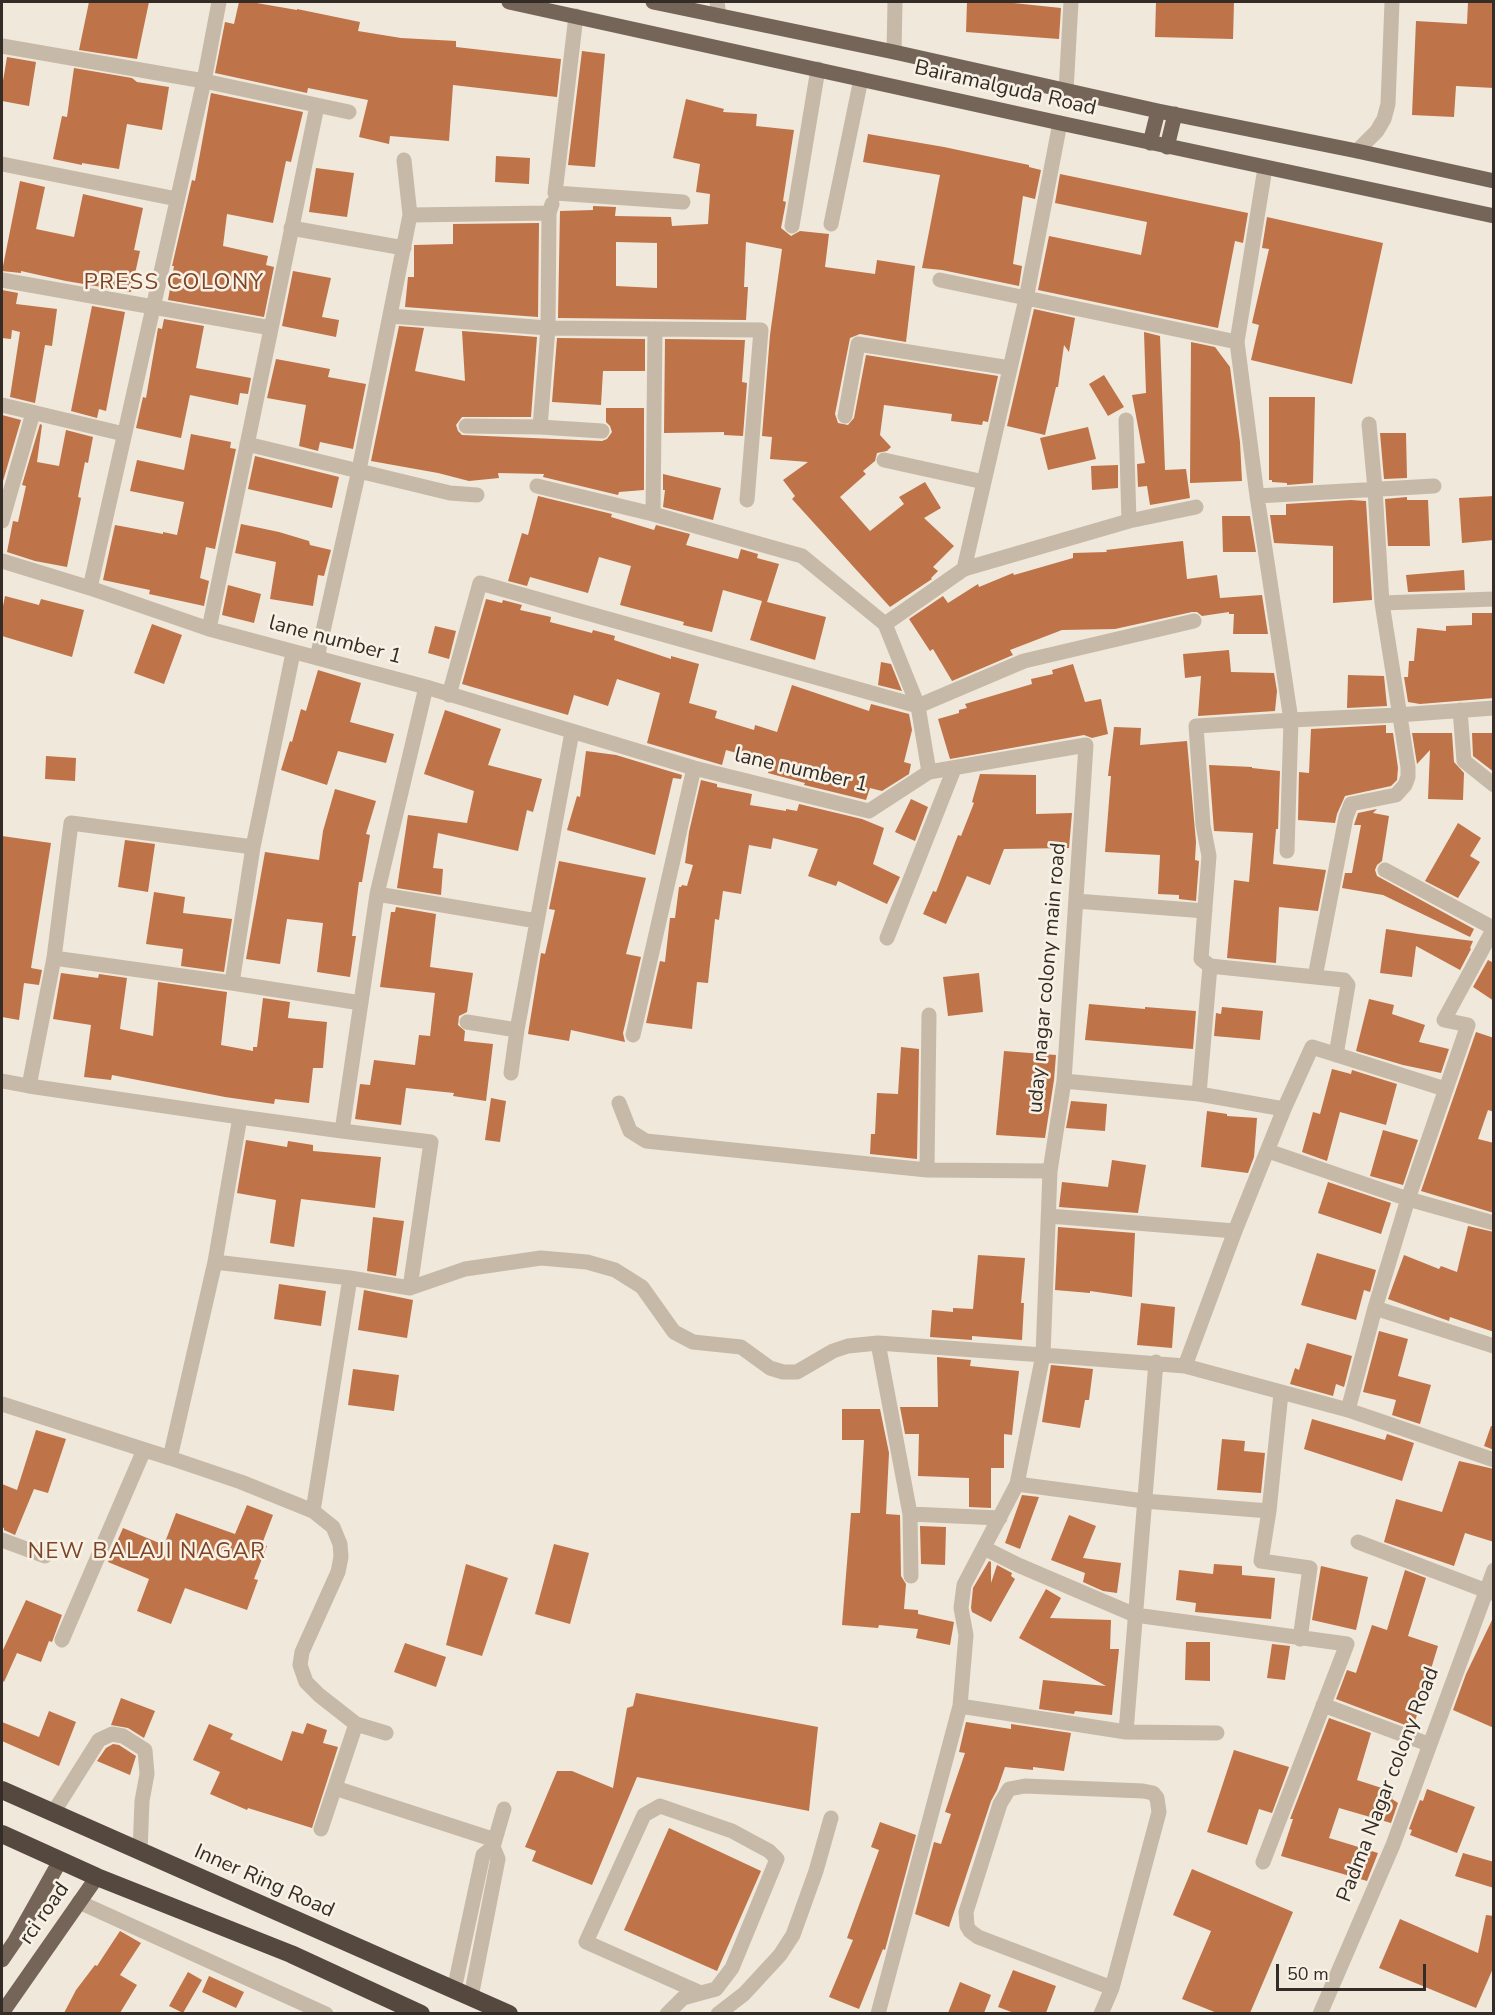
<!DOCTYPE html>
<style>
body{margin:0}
#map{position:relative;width:1495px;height:2015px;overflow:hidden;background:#f0e8da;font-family:"Nunito Sans",sans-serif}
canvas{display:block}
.frame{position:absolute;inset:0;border:3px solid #342d27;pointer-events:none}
.scale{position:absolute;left:1276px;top:1964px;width:150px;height:27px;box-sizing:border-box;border:3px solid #342d27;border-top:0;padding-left:8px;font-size:18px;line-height:21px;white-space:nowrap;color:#342d27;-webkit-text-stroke:4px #f8f2e6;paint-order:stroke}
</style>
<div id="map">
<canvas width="1495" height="2015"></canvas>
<div class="frame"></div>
<div class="scale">50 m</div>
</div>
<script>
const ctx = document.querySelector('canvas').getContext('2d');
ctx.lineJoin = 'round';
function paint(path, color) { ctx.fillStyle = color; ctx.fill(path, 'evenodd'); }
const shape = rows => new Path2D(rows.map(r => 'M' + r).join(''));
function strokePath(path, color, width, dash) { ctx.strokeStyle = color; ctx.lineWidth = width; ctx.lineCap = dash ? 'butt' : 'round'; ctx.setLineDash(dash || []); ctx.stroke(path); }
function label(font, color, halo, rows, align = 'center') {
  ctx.font = font + ' "Nunito Sans",sans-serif'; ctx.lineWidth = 5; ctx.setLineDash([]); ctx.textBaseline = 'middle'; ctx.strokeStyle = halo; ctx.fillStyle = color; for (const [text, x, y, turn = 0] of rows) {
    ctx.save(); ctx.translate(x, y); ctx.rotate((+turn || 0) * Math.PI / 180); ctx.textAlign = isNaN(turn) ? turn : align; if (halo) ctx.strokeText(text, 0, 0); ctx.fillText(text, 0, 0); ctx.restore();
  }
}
paint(shape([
 [89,2,149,2,137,59,79,50],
 [239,2,251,2,297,10,297,9,360,22,358,31,401,38,456,41,456,47,561,59,557,97,453,85,449,141,390,136,389,144,359,137,368,100,308,88,307,93,215,73,225,22,234,24],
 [967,2,1004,2,1061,8,1059,39,966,32],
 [1156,2,1234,2,1233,39,1155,37],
 [1468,2,1494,2,1494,88,1456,86,1454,117,1412,115,1416,21,1467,24],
 [582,51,605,54,595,167,568,165],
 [7,57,36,62,29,106,2,101,2,87],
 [74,68,132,78,137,82,169,87,162,130,127,124,119,169,82,163,82,165,53,159,62,116,67,117],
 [211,93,303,112,291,162,286,161,273,223,227,214,223,246,268,256,266,265,274,267,264,317,168,300,174,266,172,266,192,180,195,181],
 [686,99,724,109,723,112,757,114,756,126,794,130,783,201,786,202,781,228,791,236,800,231,829,234,825,267,875,274,877,260,915,266,906,342,860,334,850,338,835,414,838,423,848,425,854,418,866,355,998,376,988,422,983,421,982,425,951,421,952,414,884,405,880,435,891,447,887,451,877,453,875,461,863,471,866,474,840,497,870,531,904,504,899,497,925,482,941,508,924,518,954,546,933,567,938,571,931,578,932,579,890,607,792,499,795,496,783,480,808,462,770,459,772,437,762,436,770,335,782,249,746,242,744,287,748,287,746,320,558,318,560,211,593,210,593,206,616,207,615,216,671,217,672,226,708,224,710,194,696,192,700,164,673,158],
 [616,242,657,243,657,288,616,286],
 [868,134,944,147,1029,165,1029,167,1041,170,1035,199,1023,196,1013,264,1022,266,1019,286,942,270,922,268,940,175,863,162],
 [496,156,530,158,529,184,495,182],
 [316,168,354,173,347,217,309,212],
 [1060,174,1248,213,1243,243,1235,241,1218,328,1038,290,1049,236,1141,255,1147,222,1055,203],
 [20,181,45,187,36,229,74,237,83,194,143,208,134,250,140,251,131,292,66,281,21,271,21,273,2,271],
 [1267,217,1383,243,1352,384,1251,360,1259,325,1252,323,1269,249,1262,248],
 [539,223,538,317,405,307,408,277,414,277,414,245,453,244,453,224],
 [293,271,331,278,322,317,339,320,336,337,282,326],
 [2,290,18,293,16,304,57,309,52,346,45,345,35,403,10,397,20,332,12,330,11,339,2,338],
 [92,306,125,312,106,411,99,409,97,418,71,411],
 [1034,309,1075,318,1069,352,1064,345,1058,387,1056,387,1045,435,1007,426],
 [164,319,204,326,196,368,251,378,248,394,240,393,238,405,190,395,181,438,136,428,143,397,146,398,158,328,162,329],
 [399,326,424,328,415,371,465,381,462,331,537,337,531,417,462,417,456,425,458,431,462,435,602,441,607,439,612,432,610,426,606,422,606,408,644,408,644,490,619,492,618,495,543,477,544,474,498,473,499,478,469,481,438,473,371,461],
 [1144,332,1160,336,1165,470,1186,469,1190,498,1150,505,1147,486,1138,487,1137,464,1145,463,1132,395,1146,393],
 [557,338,645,339,645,371,603,371,601,405,552,402],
 [665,339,745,340,742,382,747,383,743,436,724,435,724,432,664,433],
 [1191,342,1215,347,1230,367,1240,442,1242,481,1190,483],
 [276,359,330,369,328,377,366,384,353,449,320,442,318,451,299,446,306,405,267,398],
 [1104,375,1124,407,1108,416,1089,384],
 [1269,397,1315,397,1313,483,1287,485,1287,483,1272,482,1272,480,1269,480],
 [2,415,21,420,3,481,2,480],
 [40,424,42,425,37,462,59,466,66,430,93,437,88,463,85,462,78,497,81,498,67,567,35,561,7,552,13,521,18,522,26,486,22,485],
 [1088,427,1096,459,1048,470,1040,438],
 [1380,433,1406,433,1407,478,1384,479],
 [191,434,231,442,230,448,236,449,215,549,206,547,200,578,209,581,204,606,149,594,150,590,103,580,115,525,163,534,163,532,177,535,184,502,130,491,137,460,184,470],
 [255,456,339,477,332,508,248,489],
 [1118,465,1118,488,1092,490,1091,466],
 [663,474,721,488,713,520,663,507,665,490,663,490],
 [538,496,612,514,611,517,654,530,656,525,690,534,686,545,738,559,741,549,758,554,757,558,779,564,767,602,826,617,815,660,750,640,762,601,723,590,712,632,683,625,684,622,620,605,631,566,599,557,588,593,530,577,527,586,508,581,522,533,528,535],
 [1494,496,1494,540,1462,543,1459,498],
 [1407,497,1407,500,1428,500,1430,546,1388,546,1385,499],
 [1351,500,1366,501,1372,600,1333,603,1333,546,1274,543,1270,515,1286,515,1286,504],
 [1222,516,1250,516,1256,552,1223,552],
 [241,524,279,532,309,541,310,545,331,550,324,576,318,575,313,606,270,599,276,562,235,553],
 [1183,541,1187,579,1217,575,1220,598,1262,595,1268,634,1233,634,1234,614,1229,614,1229,612,1202,616,1197,612,1192,612,1115,629,1062,630,1010,650,1013,655,952,681,933,649,930,651,909,619,943,596,948,603,978,584,979,587,1013,573,1014,575,1073,558,1073,553,1107,552,1106,550],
 [1464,570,1465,590,1408,592,1406,575],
 [228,585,261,594,254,623,222,615],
 [5,596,39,605,41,599,84,610,72,657,2,636,2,611],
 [486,599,502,603,503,600,522,605,520,610,551,617,550,622,592,633,593,630,615,636,614,640,671,659,671,656,699,664,689,703,717,711,715,718,754,730,755,725,777,732,792,685,869,711,871,704,909,714,912,730,904,762,911,764,909,774,882,791,870,788,866,800,804,785,805,783,768,773,771,763,726,750,722,765,647,743,660,693,617,679,608,706,574,695,568,715,462,684],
 [1472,613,1494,613,1494,698,1420,704,1408,702,1404,677,1408,677,1409,661,1414,661,1417,628,1446,631,1446,626,1472,625],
 [152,624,182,635,164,684,134,673],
 [435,626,456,631,449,659,428,653],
 [1229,650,1231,672,1274,673,1277,691,1275,711,1198,716,1201,676,1185,678,1183,654],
 [881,662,891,664,902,691,878,685],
 [1073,664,1085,702,1101,699,1108,734,1092,738,1084,735,950,759,938,719,959,713,959,710,967,708,965,704,1032,684,1031,679,1053,674,1052,670],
 [318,670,361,683,350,722,394,734,386,763,338,751,327,785,281,770,290,741,292,742,301,709,306,711],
 [1348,675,1384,676,1387,706,1347,708],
 [445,710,501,729,488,765,542,779,533,812,527,810,518,851,438,833,433,868,443,869,441,895,397,888,408,815,467,823,474,791,424,774],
 [1386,725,1386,733,1393,733,1398,768,1397,780,1391,786,1345,796,1337,814,1335,823,1298,820,1299,772,1309,773,1311,729],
 [1114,727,1141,728,1140,745,1187,741,1196,842,1195,860,1199,861,1196,901,1179,899,1179,895,1158,894,1160,855,1105,852,1111,776,1108,776],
 [1412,733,1452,733,1454,762,1464,773,1463,800,1428,799,1430,750,1417,764],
 [1472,733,1494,733,1494,772,1473,756],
 [586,751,616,755,682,775,681,779,673,778,655,855,567,830,577,796,580,797],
 [46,756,76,758,75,781,45,779],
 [1209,765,1252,767,1252,768,1280,771,1278,829,1276,829,1273,864,1326,870,1318,911,1279,907,1276,963,1227,958,1234,880,1249,882,1253,833,1214,831],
 [980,774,1036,775,1036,814,1072,813,1069,848,1004,849,990,885,967,876,946,924,923,914,933,891,936,892,958,835,961,836,974,803,972,802],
 [701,780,717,784,717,787,752,794,750,805,786,811,786,809,797,811,799,804,862,819,884,828,873,864,900,877,887,904,838,881,836,886,808,876,818,849,773,838,771,849,749,845,741,894,723,891,719,920,715,919,708,983,697,982,692,1029,646,1023,660,961,665,962,670,918,675,918,679,887,681,887,682,885,687,886,693,865,685,863,689,832],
 [335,789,376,801,366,834,370,835,362,882,359,882,352,936,356,936,350,977,317,972,323,923,287,919,280,964,246,959,265,852,319,860,323,831],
 [911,799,928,807,915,841,895,832],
 [1377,809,1373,813,1389,816,1382,861,1377,865,1375,870,1377,876,1474,929,1470,937,1383,895,1342,888,1345,873,1352,873,1361,825,1354,825,1358,813],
 [1458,823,1481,838,1470,856,1480,862,1458,898,1425,881],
 [2,836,51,843,31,968,42,970,39,985,24,983,19,1020,2,1017],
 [125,840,155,844,148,892,118,887],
 [559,861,646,878,626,954,641,957,623,1033,625,1042,571,1030,569,1041,528,1034,541,953,545,954,555,910,549,909],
 [154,892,185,897,183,913,232,919,224,972,181,966,183,949,146,944],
 [396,907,436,914,430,967,473,973,467,1012,459,1016,458,1025,465,1031,464,1041,493,1044,486,1101,453,1096,454,1093,406,1088,401,1125,355,1119,360,1084,370,1085,374,1060,415,1065,419,1035,430,1036,435,993,380,987,391,912,395,912],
 [1386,929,1418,934,1473,941,1470,948,1471,949,1460,970,1416,946,1412,977,1380,973],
 [1488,960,1494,963,1494,1001,1473,987],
 [61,973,98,978,99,974,127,978,120,1029,153,1036,158,982,227,992,221,1045,253,1051,253,1047,257,1047,263,998,290,1002,288,1018,327,1022,323,1068,313,1068,309,1103,275,1099,274,1104,225,1097,112,1075,111,1080,84,1077,91,1025,53,1019],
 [979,973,983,1012,948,1016,943,977],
 [1369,999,1394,1005,1392,1014,1425,1025,1419,1042,1449,1049,1441,1073,1403,1065,1356,1051],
 [1089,1004,1145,1009,1145,1007,1196,1011,1193,1049,1085,1040],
 [1222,1007,1263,1011,1260,1040,1214,1036,1216,1013,1221,1014],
 [1476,1032,1494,1038,1494,1112,1488,1110,1478,1139,1494,1143,1494,1213,1421,1191],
 [901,1047,919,1049,917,1159,870,1154,871,1134,875,1134,877,1093,898,1094],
 [1004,1051,1056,1055,1054,1080,1045,1138,996,1135],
 [1332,1069,1351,1074,1352,1070,1397,1084,1386,1125,1340,1112,1327,1161,1302,1152,1313,1112,1320,1114],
 [491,1098,506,1101,500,1142,485,1140],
 [1071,1101,1107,1104,1105,1131,1066,1128],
 [1207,1111,1227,1114,1227,1116,1257,1118,1254,1157,1248,1173,1201,1167],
 [1383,1130,1418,1140,1403,1185,1370,1176],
 [246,1140,287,1147,288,1141,313,1145,313,1151,381,1157,375,1208,301,1199,294,1247,270,1243,276,1200,237,1193],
 [1112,1160,1146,1165,1138,1213,1059,1207,1062,1182,1108,1187],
 [1328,1182,1391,1203,1381,1234,1318,1213],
 [373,1217,404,1221,396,1276,367,1271],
 [1468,1226,1494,1232,1494,1332,1450,1317,1449,1321,1388,1299,1404,1255,1439,1269,1441,1266,1457,1272],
 [1058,1227,1135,1233,1132,1297,1090,1291,1090,1293,1055,1290],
 [1317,1253,1376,1270,1370,1292,1364,1290,1356,1320,1301,1305],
 [978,1255,1025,1258,1021,1303,1024,1303,1022,1340,972,1336,972,1340,930,1337,932,1310,953,1312,953,1308,973,1309],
 [279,1284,326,1291,321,1326,274,1319],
 [364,1290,413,1300,407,1338,358,1330],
 [1141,1303,1175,1307,1172,1348,1137,1345],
 [1379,1331,1408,1339,1398,1376,1431,1385,1420,1424,1392,1415,1396,1400,1363,1392],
 [1307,1343,1352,1356,1344,1387,1336,1384,1333,1396,1290,1384,1295,1368,1299,1370],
 [937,1357,971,1360,970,1366,1019,1371,1012,1435,1004,1434,1004,1468,991,1468,991,1508,969,1507,969,1478,918,1476,919,1434,905,1434,900,1407,938,1407],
 [1051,1365,1093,1369,1089,1400,1085,1400,1080,1428,1042,1422],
 [353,1369,399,1375,394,1411,348,1405],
 [842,1409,880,1409,889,1453,886,1514,900,1515,901,1576,906,1584,904,1609,918,1610,918,1614,954,1622,950,1645,916,1638,918,1629,879,1625,878,1628,842,1625,851,1513,860,1513,864,1440,842,1440],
 [1312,1419,1385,1440,1387,1434,1414,1443,1402,1481,1304,1449],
 [1491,1426,1494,1426,1494,1450,1484,1446],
 [36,1430,66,1439,48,1493,34,1489,15,1535,4,1530,4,1528,2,1527,2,1484,17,1490],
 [1222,1439,1245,1441,1244,1451,1265,1453,1261,1493,1217,1490],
 [1459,1461,1494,1469,1494,1542,1465,1533,1454,1566,1384,1542,1396,1499,1442,1512],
 [1022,1495,1039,1497,1020,1549,1005,1543],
 [247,1505,273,1515,262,1544,267,1546,254,1579,258,1580,247,1610,185,1588,171,1624,137,1611,149,1579,108,1562,123,1528,164,1545,176,1513,235,1534],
 [1069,1515,1096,1526,1083,1558,1121,1563,1117,1593,1103,1591,1083,1582,1085,1573,1051,1560],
 [920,1526,946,1527,945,1565,921,1564],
 [554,1544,589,1553,570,1624,535,1614],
 [989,1561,991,1562,991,1583,997,1565,1012,1573,1011,1576,1015,1579,991,1622,972,1612,971,1608,973,1588],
 [466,1564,508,1578,482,1656,446,1645],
 [1214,1564,1242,1566,1242,1575,1275,1578,1271,1619,1195,1612,1196,1603,1176,1600,1179,1570,1213,1574],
 [1321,1566,1368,1577,1356,1630,1312,1620],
 [1405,1570,1426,1578,1408,1636,1438,1646,1413,1728,1336,1699,1347,1670,1356,1673,1372,1625,1387,1630],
 [1046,1589,1061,1598,1050,1618,1111,1620,1110,1649,1119,1649,1112,1715,1075,1711,1074,1714,1039,1709,1043,1680,1106,1686,1019,1638],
 [26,1600,62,1615,52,1642,49,1641,41,1662,17,1653,4,1682,2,1680,2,1652],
 [1494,1616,1494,1728,1453,1710,1466,1674],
 [1186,1642,1210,1642,1210,1681,1185,1680],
 [405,1643,446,1657,436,1687,394,1672],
 [1272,1644,1290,1646,1285,1680,1267,1678],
 [636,1693,818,1727,809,1811,637,1777,592,1885,532,1861,536,1851,525,1847,557,1771,572,1771,613,1788,627,1708,633,1706],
 [121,1698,155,1711,144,1738,128,1728,111,1725],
 [49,1711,76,1722,59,1766,2,1741,2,1722,39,1737],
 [1329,1718,1371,1733,1357,1780,1394,1792,1392,1799,1398,1803,1391,1823,1339,1808,1329,1838,1378,1853,1367,1881,1281,1856,1293,1819,1290,1819],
 [966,1722,1011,1729,1011,1724,1071,1733,1064,1771,1033,1767,1033,1770,1005,1767,997,1790,991,1801,949,1927,915,1914,934,1842,941,1844,951,1814,945,1812,965,1753,959,1752],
 [307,1723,327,1730,323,1743,338,1747,312,1828,248,1808,247,1810,210,1794,220,1772,193,1760,209,1724,233,1734,230,1739,282,1761,292,1731,303,1734],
 [113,1744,119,1745,136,1756,130,1775,97,1761,106,1748],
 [1234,1750,1289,1767,1272,1813,1259,1809,1247,1845,1207,1832],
 [1427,1789,1475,1807,1457,1853,1410,1835,1412,1830,1409,1829,1420,1800,1423,1801],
 [880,1822,916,1835,885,1950,883,1949,859,2009,829,1997,853,1940,847,1938,879,1850,871,1847],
 [669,1828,761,1871,717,1971,624,1930],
 [1463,1853,1494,1862,1494,1888,1455,1876],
 [1192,1869,1293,1912,1250,2013,1217,2013,1182,1999,1211,1931,1173,1915],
 [1486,1915,1494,1916,1494,1966,1476,2008,1379,1968,1400,1919,1478,1953],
 [120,1931,141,1943,120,1975,137,1985,120,2013,64,2013,76,1990,95,1965,97,1966],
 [1013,1970,1056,1986,1046,2013,1014,2013,998,2007],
 [188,1972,202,1980,183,2013,169,2006],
 [209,1976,244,1992,236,2008,202,1992],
 [960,1982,991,1995,984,2013,948,2013]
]), '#bf7349');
strokePath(shape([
 [717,2,719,16],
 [576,16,555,193,683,202],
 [2,46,204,81,349,112],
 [894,52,895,2],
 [1066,91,1071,2],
 [1357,151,1377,131,1384,119,1388,104,1392,2],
 [404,160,410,215],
 [2,164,177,199],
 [552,204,549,213,548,328,540,427,602,431],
 [831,224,861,79],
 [792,226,818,69],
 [291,228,404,248],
 [2,280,271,328],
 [940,280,1237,342],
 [390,316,548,328,761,330,747,500],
 [2,405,124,434],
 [845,416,858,344,1010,368],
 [1126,420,1129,521],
 [466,426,540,427],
 [247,444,450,493,477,495],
 [884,460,984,482],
 [1257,496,1434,486],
 [653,514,655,329],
 [2,521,33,413],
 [2,561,90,588,209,629,317,106],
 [964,569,1129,521,1196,507],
 [90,588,204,81,219,2],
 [1382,603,1494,599],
 [885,624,964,569,1026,299,1060,123],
 [209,629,426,687,694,768,869,811,929,772,918,706,885,624,802,556,653,514,537,486],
 [317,658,359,470,410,215,549,213],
 [449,695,480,583,918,706,1024,661,1194,621],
 [1460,710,1464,761,1494,785],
 [1287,851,1291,720,1398,715,1494,708],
 [1385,870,1493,928],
 [377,894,537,921],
 [1076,901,1205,911],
 [887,938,954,769],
 [54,958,232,983,253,847],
 [1210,966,1201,959,1209,856,1203,825,1196,726,1291,720,1257,496,1237,342,1265,168],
 [1315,977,1346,817,1351,804,1396,795,1405,785,1408,777,1408,767,1382,603,1375,489,1369,424],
 [232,983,361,1003],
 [467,1022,517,1030,572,732],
 [633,1035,694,768],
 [511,1073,517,1030],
 [2,1081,29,1086,54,958,71,823,253,847,293,653],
 [1064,1081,1199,1094],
 [619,1103,630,1131,646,1141,927,1170,1050,1171,1064,1081,1086,745,929,772],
 [1284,1109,1312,1047,1445,1089],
 [240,1117,342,1131,377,894,426,687],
 [342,1131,431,1142,410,1288,350,1278],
 [1268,1151,1408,1199,1494,1223],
 [927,1170,929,1015],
 [1050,1171,1043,1355,1185,1366,1348,1410,1375,1308,1408,1199,1468,1025,1444,1020,1494,928],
 [1049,1216,1235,1231],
 [215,1262,350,1278,313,1511],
 [410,1288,465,1269,541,1258,587,1262,615,1270,642,1287,674,1332,693,1342,741,1347,770,1368,783,1372,797,1372,833,1351,848,1346,878,1343,1043,1355,1017,1484,964,1585,961,1608,966,1635,960,1706,1126,1732,1156,1362],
 [1375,1308,1494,1346],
 [878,1343,910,1514,911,1576],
 [1185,1366,1235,1231,1284,1109,1199,1094,1210,966,1344,980,1348,985,1336,1055],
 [1281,1393,1269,1511,1261,1561,1310,1568,1300,1639],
 [2,1404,170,1458,215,1262,240,1117,29,1086],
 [1348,1410,1494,1460],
 [170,1458,241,1482,313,1511,333,1527,340,1544,341,1557,338,1572,302,1652,300,1665,306,1682,319,1695,356,1724,386,1733],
 [1017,1484,1144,1501,1269,1511],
 [910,1514,1000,1518],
 [2,1540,45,1556],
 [1358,1542,1492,1593],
 [984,1548,1018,1565,1135,1615,1347,1644,1263,1862],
 [62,1640,144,1450],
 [1323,1705,1428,1744],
 [1126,1732,1217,1733],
 [335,1788,495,1840],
 [53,1813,99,1740,112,1734,123,1736,145,1750,147,1774,142,1801,140,1852],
 [321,1829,356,1724],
 [79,1902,326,2014],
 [454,1990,483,1855,493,1847,504,1809],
 [471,1997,498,1859,493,1847],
 [667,2014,683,1998,701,1993,716,1989,732,1968,777,1859,769,1851,732,1831,660,1806,644,1815,586,1942,701,1993],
 [718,2014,744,1994,780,1955,793,1935,816,1871,831,1818],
 [878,2014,960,1706],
 [1101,2014,1112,1988,978,1937,970,1931,967,1926,966,1912,1000,1804,1009,1789,1025,1786,1143,1791,1153,1793,1157,1798,1159,1812,1112,1988],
 [1320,2014,1393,1845,1494,1570]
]), '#c7b9a7', 15);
strokePath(shape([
 [509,2,1060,123,1494,216],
 [653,2,894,52,1158,111,1357,151,1494,181],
 [1150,143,1158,111],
 [1167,147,1175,114],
 [2,1960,15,1941,60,1861],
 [2,2013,97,1877]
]), '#756559', 15);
strokePath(shape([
 [2,1790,509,2014],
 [2,1834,97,1877,291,1954,421,2014]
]), '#54483f', 18);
label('21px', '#342d27', '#f8f2e6', [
 ["Bairamalguda Road",1005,89,13],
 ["lane number 1",335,641,15],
 ["lane number 1",801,771,13],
 ["uday nagar colony main road",1048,978,-85],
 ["Padma Nagar colony Road",1389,1785,-69],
 ["Inner Ring Road",264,1882,24],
 ["rci road",45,1914,-55]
]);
ctx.letterSpacing = '1.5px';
label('22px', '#7e4425', '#f8f2e6', [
 ["PRESS COLONY",174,284],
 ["NEW BALAJI NAGAR",147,1553]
]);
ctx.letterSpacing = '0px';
</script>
